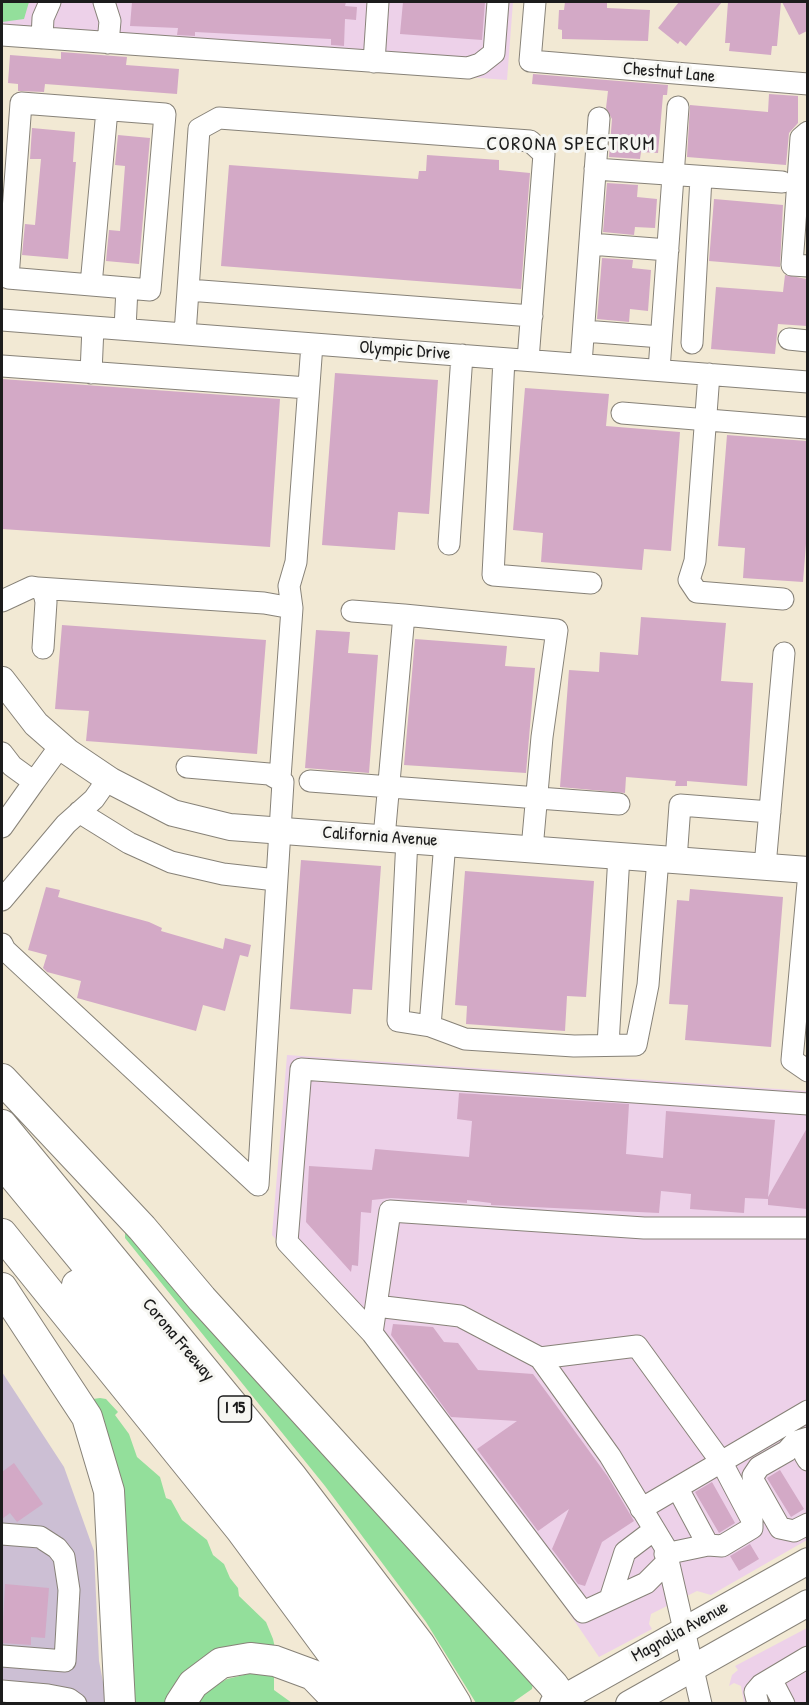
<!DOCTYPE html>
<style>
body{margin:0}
#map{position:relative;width:809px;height:1705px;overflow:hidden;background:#f2e9d4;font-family:"Patrick Hand",sans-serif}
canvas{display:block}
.frame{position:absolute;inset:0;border:3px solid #1c1c1c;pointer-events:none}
</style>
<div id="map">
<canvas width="809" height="1705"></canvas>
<div class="frame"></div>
</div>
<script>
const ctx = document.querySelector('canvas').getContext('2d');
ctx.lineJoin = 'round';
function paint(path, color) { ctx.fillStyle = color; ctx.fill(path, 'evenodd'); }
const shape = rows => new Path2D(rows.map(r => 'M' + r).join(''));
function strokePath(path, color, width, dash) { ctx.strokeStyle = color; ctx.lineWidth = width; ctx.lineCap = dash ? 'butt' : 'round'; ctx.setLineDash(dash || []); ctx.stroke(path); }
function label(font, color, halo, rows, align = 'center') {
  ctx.font = font + ' "Patrick Hand",sans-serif'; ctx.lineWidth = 6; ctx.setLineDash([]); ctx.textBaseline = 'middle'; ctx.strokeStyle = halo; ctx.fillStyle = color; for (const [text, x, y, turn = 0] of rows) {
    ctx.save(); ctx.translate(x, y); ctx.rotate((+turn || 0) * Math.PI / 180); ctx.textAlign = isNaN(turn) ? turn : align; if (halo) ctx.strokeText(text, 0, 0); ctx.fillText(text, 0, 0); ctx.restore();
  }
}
paint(shape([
 [2,2,513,2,507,80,2,42],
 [287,1055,807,1091,807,1540,711,1595,697,1591,651,1614,649,1624,652,1629,599,1657,490,1497,379,1356,272,1235],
 [807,1628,807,1703,744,1703,741,1686,734,1683,729,1686,732,1675,738,1670,735,1666]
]), '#edd1e9');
paint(shape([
 [2,1372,64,1467,94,1551,99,1661,107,1703,2,1703]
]), '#ccbfd4');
paint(shape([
 [2,2,29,2,24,19,2,22],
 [125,1232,133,1233,533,1683,532,1689,512,1703,476,1703,426,1622,325,1486,125,1238],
 [100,1398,106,1399,118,1412,115,1415,129,1434,137,1457,160,1477,166,1498,171,1500,182,1520,207,1540,213,1555,224,1564,230,1578,238,1588,239,1596,266,1622,273,1639,275,1648,168,1703,133,1703,93,1399],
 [248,1674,274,1674,274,1690,292,1703,196,1704,208,1690,227,1679]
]), '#93df9b');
paint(shape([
 [132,2,346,2,345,6,357,7,356,20,345,19,344,46,331,45,331,39,195,32,195,36,177,35,178,28,130,26],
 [403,2,485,2,482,40,400,34],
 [565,2,607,3,607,8,650,10,648,41,562,39,562,30,558,29,559,10,564,10],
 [679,2,722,2,686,46,680,41,678,44,658,28],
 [728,2,781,2,777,46,772,46,771,55,729,51,730,43,725,43],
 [782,2,807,2,807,31,799,35],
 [61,52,127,57,126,65,179,69,177,94,45,84,44,92,18,91,18,84,8,83,10,55,61,59],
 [533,74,668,85,667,95,663,95,658,153,641,152,640,159,609,157,612,119,606,108,608,91,532,84],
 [769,94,798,96,798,123,789,133,786,165,687,157,690,105,768,112],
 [32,128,75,132,73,162,76,162,68,259,22,255,25,224,35,225,41,159,30,159],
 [118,135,150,138,139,264,106,261,109,230,120,231,125,166,115,165],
 [427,155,499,160,499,170,530,173,521,289,221,266,229,165,418,179,419,171,426,171],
 [607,183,638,185,637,197,657,199,655,228,635,227,634,235,603,232],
 [714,199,783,205,780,267,709,261],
 [602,258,633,260,632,268,651,270,648,311,630,309,629,322,597,319],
 [785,275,807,279,807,326,778,324,775,354,711,349,716,287,783,292],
 [335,373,438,380,429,514,398,512,395,550,322,545],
 [2,379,280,399,270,547,2,529],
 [525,388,609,394,606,426,680,432,671,551,644,549,642,570,541,562,543,533,513,530],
 [727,435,807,441,807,531,803,582,743,578,745,548,718,546],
 [641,617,726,623,721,681,753,683,747,786,687,781,687,786,675,786,676,781,626,777,625,793,560,787,569,670,599,672,600,652,638,655],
 [62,625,266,640,257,754,86,741,89,711,55,709],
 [316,630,350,632,348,653,378,655,369,773,305,768],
 [415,639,507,646,505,666,535,668,526,773,404,765],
 [301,860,381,866,372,990,353,989,351,1014,290,1009],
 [465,871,594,881,586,997,567,996,565,1031,466,1024,467,1006,455,1005],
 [46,887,60,890,58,897,149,922,162,928,161,931,223,949,225,938,251,945,248,957,240,955,225,1011,203,1005,196,1031,77,998,81,981,47,972,43,968,47,955,28,950],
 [690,889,783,897,771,1047,685,1040,688,1005,669,1004,677,900,689,901],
 [459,1093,629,1104,626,1154,663,1158,666,1111,775,1120,768,1197,807,1128,807,1209,768,1205,768,1199,745,1198,744,1213,690,1209,691,1194,661,1191,659,1213,491,1205,491,1203,467,1200,467,1203,391,1198,372,1200,371,1213,361,1212,358,1266,352,1265,351,1272,306,1222,309,1166,372,1170,375,1149,469,1157,472,1121,457,1119],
 [393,1324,433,1327,444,1342,458,1343,478,1370,533,1374,550,1397,608,1477,634,1521,602,1542,585,1586,578,1584,552,1549,569,1509,538,1531,477,1449,517,1421,451,1417,391,1335],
 [14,1463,43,1504,17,1522,10,1513,2,1519,2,1472],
 [780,1470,804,1509,791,1517,767,1478],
 [712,1482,735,1523,719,1533,695,1492],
 [750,1544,759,1559,739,1571,730,1556],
 [5,1584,49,1588,45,1638,31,1637,31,1645,2,1643]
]), '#d3a9c6');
const minor = shape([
 [104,2,110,21,108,43],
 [535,2,530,61,808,84],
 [2,35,468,68,480,64,494,53,498,2],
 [42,38,43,18,50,2],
 [374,62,378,2],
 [808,132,801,138,792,265,808,266],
 [595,169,782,182],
 [590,244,668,250],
 [91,285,107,110],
 [188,290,532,316],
 [2,320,808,382],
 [125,329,127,288,150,290,165,114,21,103,8,278,127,288],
 [584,331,661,337],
 [185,334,199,129,219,118,530,141,544,154,528,360],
 [789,339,808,341],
 [692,343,701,177],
 [504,359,493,575,591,583],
 [581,364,599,118],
 [2,366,308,388],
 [659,370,678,107],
 [91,373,93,327],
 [709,374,695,561,689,580,697,592,783,599],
 [622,413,806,428],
 [449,544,462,355],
 [38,588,264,603,292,608,280,778],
 [2,601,32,587,38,588,44,593,46,602,43,648],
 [292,608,289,586,296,562,312,344],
 [352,611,404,615],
 [2,753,12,766,34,782,61,745],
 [310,781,619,804],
 [79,812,129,843,171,862,223,874,276,880],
 [2,827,34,782],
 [384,838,404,615,557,630,542,737,532,849],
 [407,839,398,1021,430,1026],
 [445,842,430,1026,465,1039,574,1046,636,1045,648,985,658,858],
 [676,860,680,805,770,812],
 [765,866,784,653],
 [808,883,792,1060,808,1071],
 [2,900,66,824,94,799,108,779],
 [2,944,5,950,258,1185,283,782,269,774,187,767],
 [608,1045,619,855],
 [376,1306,460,1316,540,1358,610,1456,665,1547,701,1704],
 [372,1333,287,1242,301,1069,808,1104],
 [540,1358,637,1346,722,1463,752,1520,752,1528,722,1546,708,1545],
 [808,1438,795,1442,787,1451,759,1467,753,1476,754,1482,780,1528,794,1531,808,1524],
 [808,1453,805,1455,808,1460],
 [641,1509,808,1411],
 [2,1534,40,1537,57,1548,64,1557,69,1590,65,1661,2,1656],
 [665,1554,708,1545,678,1489],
 [667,1562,646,1583,583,1612,372,1333,390,1211,644,1228,808,1228],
 [610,1599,625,1552,654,1530],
 [771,1679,784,1704],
 [2,1691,48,1695,69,1699,76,1704],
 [758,1704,755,1692,761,1685,808,1657]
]);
const major = shape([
 [2,680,36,724,68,752,111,781,173,813,230,827,808,870],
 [553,1704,808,1561],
 [629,1704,808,1603]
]);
const highway = shape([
 [2,1079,142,1228,202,1299,553,1685,566,1704],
 [2,1125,292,1477,420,1645,456,1704],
 [2,1162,291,1512,391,1647,428,1704],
 [2,1234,241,1530,340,1664,365,1704],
 [77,1285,285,1548,353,1640,395,1704],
 [2,1288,87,1417,109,1491,120,1704],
 [180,1704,193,1684,221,1663,250,1658,275,1661,313,1675,341,1704]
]);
strokePath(minor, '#878278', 23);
strokePath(major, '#878278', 28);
strokePath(highway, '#878278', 32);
strokePath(minor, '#fff', 21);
strokePath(major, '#fff', 26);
strokePath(highway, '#fff', 30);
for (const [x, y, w] of [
 [235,1409,33]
]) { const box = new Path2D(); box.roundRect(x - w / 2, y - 13, w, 26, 4.5); ctx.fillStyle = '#f6f6f2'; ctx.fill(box); strokePath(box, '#1c1c1c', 1.5); }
label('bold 16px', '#1c1c1c', null, [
 ["I 15",235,1409]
]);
label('18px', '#1c1c1c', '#f6f6f2', [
 ["Chestnut Lane",669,73,5],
 ["Olympic Drive",405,351,4],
 ["California Avenue",380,837,4],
 ["Corona Freeway",178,1340,50],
 ["Magnolia Avenue",680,1632,-29]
]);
ctx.letterSpacing = '1.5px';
label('20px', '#1c1c1c', '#f6f6f2', [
 ["CORONA SPECTRUM",571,145]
]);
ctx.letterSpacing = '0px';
</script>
